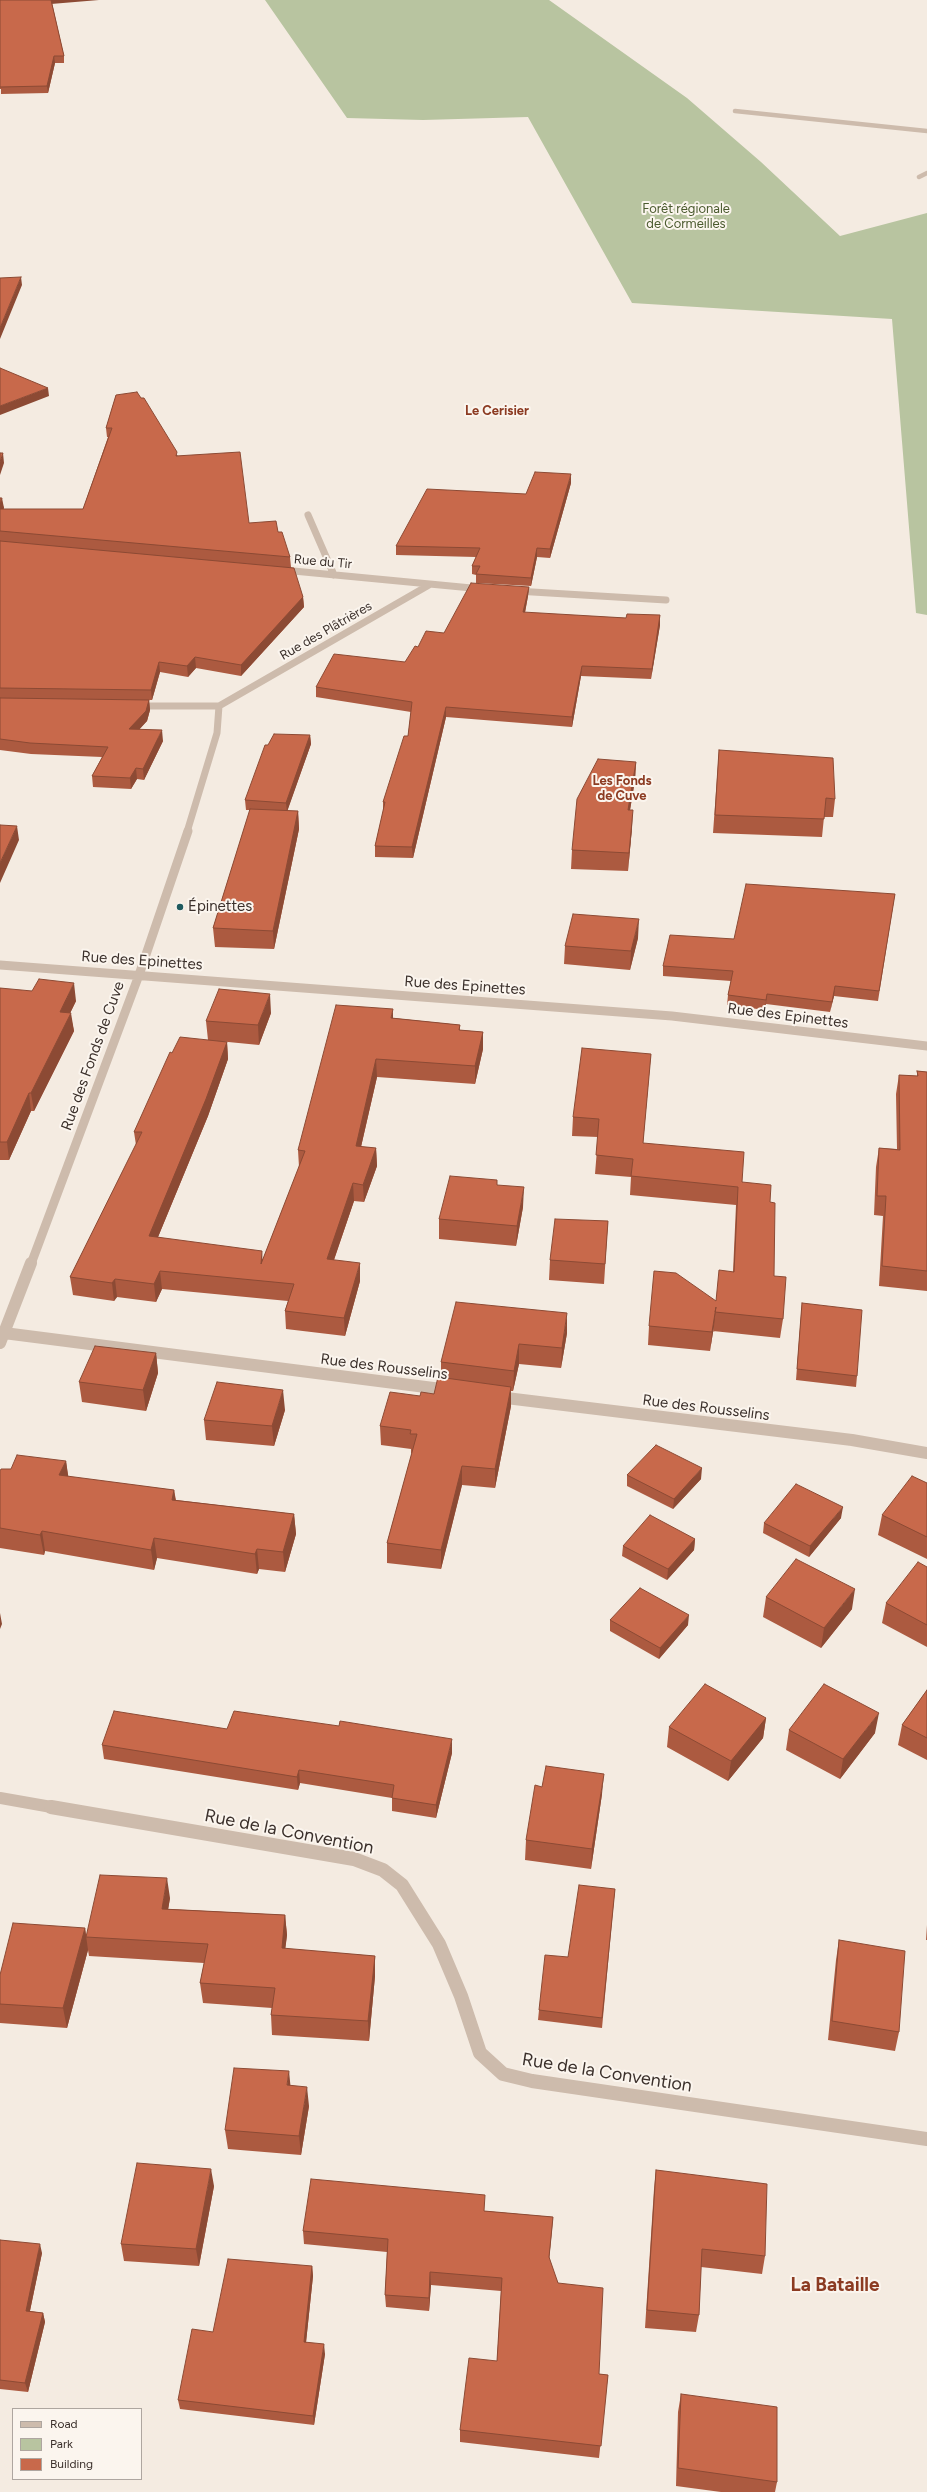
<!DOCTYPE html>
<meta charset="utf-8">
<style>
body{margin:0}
#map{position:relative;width:927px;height:2492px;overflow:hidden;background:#f4ebe1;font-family:Figtree,sans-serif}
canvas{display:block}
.legend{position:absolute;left:12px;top:2408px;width:130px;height:72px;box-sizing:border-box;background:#fbf5ee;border:1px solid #aea6a0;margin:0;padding:5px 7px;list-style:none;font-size:12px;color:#3b302b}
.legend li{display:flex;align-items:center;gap:8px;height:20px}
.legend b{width:20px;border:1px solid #aea6a0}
</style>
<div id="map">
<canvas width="927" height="2492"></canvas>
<ul class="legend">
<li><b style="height:5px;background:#cdbbac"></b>Road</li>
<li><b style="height:11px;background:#b8c4a0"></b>Park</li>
<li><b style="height:11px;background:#c8694b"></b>Building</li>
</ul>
</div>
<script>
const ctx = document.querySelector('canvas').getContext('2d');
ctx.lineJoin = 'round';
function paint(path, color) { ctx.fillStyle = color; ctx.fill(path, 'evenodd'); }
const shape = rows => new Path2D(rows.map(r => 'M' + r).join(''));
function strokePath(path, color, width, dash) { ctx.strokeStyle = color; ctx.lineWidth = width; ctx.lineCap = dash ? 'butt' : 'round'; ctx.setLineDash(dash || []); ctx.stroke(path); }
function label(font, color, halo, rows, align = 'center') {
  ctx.font = font + ' Figtree,sans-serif'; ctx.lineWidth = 4; ctx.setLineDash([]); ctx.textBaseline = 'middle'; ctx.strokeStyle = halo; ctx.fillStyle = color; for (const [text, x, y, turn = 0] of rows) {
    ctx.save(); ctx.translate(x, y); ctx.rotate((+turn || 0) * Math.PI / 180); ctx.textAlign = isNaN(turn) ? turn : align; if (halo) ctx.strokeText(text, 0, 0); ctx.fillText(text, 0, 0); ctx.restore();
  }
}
paint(shape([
 [265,0,549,0,687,98,761,162,840,236,927,213,927,615,916,613,892,319,632,303,528,117,423,120,347,118]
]), '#b8c4a0');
strokePath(shape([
 [735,111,927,131],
 [919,177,927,173]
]), '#cdbbac', 4.5);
strokePath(shape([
 [308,515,334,575],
 [283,570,482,589],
 [516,591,666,600],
 [136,706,219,706,429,585],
 [187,832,217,733,219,706]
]), '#cdbbac', 7);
strokePath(shape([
 [0,965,672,1016,927,1046],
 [31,1264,139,975,188,831]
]), '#cdbbac', 9);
strokePath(shape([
 [4,1333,449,1390],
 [0,1343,31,1263],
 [498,1397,852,1440,927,1453],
 [0,1798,57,1808]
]), '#cdbbac', 12);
strokePath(shape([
 [51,1807,354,1859,383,1870,402,1885,439,1944,461,1996,480,2053,503,2074,532,2081,927,2139]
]), '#cdbbac', 14);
paint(shape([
 [0,0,52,3,64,56,64,63,55,63,48,93,1,94,1,89,0,89],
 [116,395,177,455,249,523,278,532,290,557,291,567,303,597,304,607,241,676,196,668,188,677,160,672,152,700,149,700,150,710,147,721,139,729,163,741,144,780,137,779,131,789,93,787,92,776,102,757,31,754,0,750,0,498,4,508,3,509,83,509,108,437,107,437,106,428],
 [571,483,550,558,537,557,531,586,476,583,476,575,472,574,472,566,476,557,396,555,396,546,526,494],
 [529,587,528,596,525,613,626,618,660,615,660,625,651,679,581,676,572,727,446,717,413,858,375,857,375,846,383,812,383,802,408,736,411,712,316,697,316,687,405,662,418,647],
 [310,735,311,744,287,811,298,811,299,829,274,949,215,947,213,928,250,810,246,810,245,800,268,745],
 [719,750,835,799,833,817,824,817,822,837,713,833],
 [636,762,635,780,630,810,632,828,628,871,571,869,572,850],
 [895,894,878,1001,834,996,830,1012,766,1004,765,1010,727,1005,728,995,731,981,663,976,663,966,734,939],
 [638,938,630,970,564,964,565,946],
 [0,988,76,1001,70,1013,74,1031,34,1111,31,1111,9,1160,0,1160],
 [271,1013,259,1045,218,1041,227,1042,228,1059,208,1116,158,1237,263,1259,299,1167,298,1150,393,1018,460,1025,460,1030,483,1032,483,1049,475,1084,377,1077,361,1147,376,1148,377,1166,364,1202,354,1201,334,1260,360,1281,345,1336,286,1329,285,1311,288,1301,162,1289,156,1302,117,1297,114,1301,73,1295,70,1277,136,1145,134,1132,172,1053,208,1040,206,1021],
 [651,1054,643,1143,742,1182,770,1202,774,1276,783,1319,780,1338,713,1331,714,1326,710,1351,648,1345,649,1326,716,1301,733,1272,736,1205,630,1195,631,1177,595,1174,598,1137,572,1136,573,1117],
 [917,1071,927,1072,927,1291,879,1286,883,1216,874,1215,876,1167,879,1148,897,1149,896,1094,899,1075,917,1076],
 [497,1185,523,1207,516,1246,439,1239,439,1219],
 [608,1221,604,1284,549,1280,550,1260],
 [802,1303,857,1376,856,1387,796,1380,801,1314],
 [567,1333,561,1368,519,1364,513,1391,511,1391,511,1406,495,1488,462,1485,441,1569,387,1563,387,1543,412,1453,411,1453,411,1449,381,1445,380,1426,420,1396,434,1394,441,1378,441,1362],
 [156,1353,158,1373,146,1411,82,1402,79,1382],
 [285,1410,274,1446,206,1440,204,1420],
 [66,1461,68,1477,174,1490,176,1500,294,1514,296,1534,285,1572,259,1569,257,1574,157,1558,154,1570,45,1551,44,1555,0,1548,0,1471],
 [627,1475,701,1479,673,1509,627,1486],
 [927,1483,927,1559,878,1535,882,1515],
 [841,1518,809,1557,763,1533,764,1523],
 [695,1539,694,1550,667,1580,622,1556,623,1546],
 [927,1567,927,1647,882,1623,886,1603],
 [766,1597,852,1609,821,1648,763,1617],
 [610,1620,688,1625,659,1659,610,1631],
 [927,1690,927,1760,898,1745,902,1725],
 [766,1718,763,1738,728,1781,667,1747,669,1727],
 [227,1729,452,1753,436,1818,392,1811,392,1798,300,1783,298,1790,104,1759,102,1745],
 [789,1730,875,1733,840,1779,786,1750],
 [542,1787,602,1794,591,1869,525,1860,526,1840],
 [615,1889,602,2028,538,2020,539,2010,568,1957],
 [170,1898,168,1909,285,1915,287,1935,285,1949,375,1956,375,1976,369,2041,272,2035,271,2015,272,2008,203,2003,200,1983,204,1963,89,1956,88,1950,67,2028,0,2023,0,1975,85,1928,86,1935],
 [927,1925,927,1940,926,1940],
 [839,1940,899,2032,895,2051,828,2040,836,1960],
 [309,2106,301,2155,228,2149,225,2130],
 [656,2170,765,2256,762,2274,701,2267,699,2315,696,2332,645,2328,654,2189],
 [214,2186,199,2266,124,2261,121,2244],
 [485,2211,553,2217,549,2259,558,2283,599,2374,608,2375,599,2458,460,2442,460,2430,497,2361,501,2291,431,2285,429,2311,386,2307,385,2295,387,2252,304,2244,303,2231],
 [0,2240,42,2253,30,2311,43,2313,45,2322,28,2392,0,2389],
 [312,2266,313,2276,306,2342,325,2354,314,2425,180,2409,178,2400,213,2332],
 [681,2394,777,2482,775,2492,721,2492,676,2486,678,2412]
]), '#ac5a40');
paint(shape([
 [51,0,99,0,51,4],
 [54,56,55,63,48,93,47,86],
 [21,277,22,285,0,339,0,328],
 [48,388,49,396,0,415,0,406],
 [3,453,4,463,0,475,0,462],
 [571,474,571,483,550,558,550,549],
 [2,498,4,508,0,519,0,505],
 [537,548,537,557,531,586,531,578],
 [529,587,528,596,523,622,523,612],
 [303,597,304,607,241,676,241,665],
 [660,615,660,625,651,679,652,669],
 [195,657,196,668,188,677,187,666],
 [159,662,160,672,152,700,151,690],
 [582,666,581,676,572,727,572,717],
 [149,700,150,710,147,721,130,740,129,729],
 [446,707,446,717,413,858,412,847],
 [162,730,163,741,144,780,143,769],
 [310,735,311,744,287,812,286,803],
 [636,762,635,780,627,828,628,810],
 [136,768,137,779,131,789,130,778],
 [633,810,632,828,628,871,629,853],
 [298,811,299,829,274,949,273,931],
 [17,826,19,840,0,883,0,863],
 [639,919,638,938,630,970,631,951],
 [74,983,76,1001,62,1030,60,1012],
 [835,986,834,996,830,1012,832,1002],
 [270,994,271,1013,259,1045,258,1025],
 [767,994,766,1004,765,1010,766,1000],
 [393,1009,393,1026,391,1018],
 [71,1013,74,1031,34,1111,31,1093],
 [483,1032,483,1049,475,1084,475,1066],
 [227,1042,228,1059,208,1116,151,1254,149,1236],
 [376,1059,377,1077,357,1164,356,1146],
 [29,1093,31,1111,9,1160,7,1142],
 [376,1148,377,1166,364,1202,363,1185],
 [353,1183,354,1201,328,1277,327,1259],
 [524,1187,523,1207,516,1246,517,1226],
 [262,1251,263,1269,261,1264],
 [360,1263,360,1281,345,1336,344,1318],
 [160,1271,162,1289,156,1302,154,1284],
 [115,1279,117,1297,114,1301,112,1283],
 [716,1307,714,1326,710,1351,712,1332],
 [567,1313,567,1333,561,1368,562,1348],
 [519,1344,519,1364,513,1391,514,1371],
 [156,1353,158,1373,146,1411,143,1390],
 [511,1387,511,1406,495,1488,495,1469],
 [283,1390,285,1410,274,1446,272,1426],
 [66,1461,69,1481,59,1475],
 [462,1466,462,1485,441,1569,441,1550],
 [702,1468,701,1479,673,1509,674,1499],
 [174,1490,177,1511,172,1500],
 [843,1507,841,1518,809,1557,810,1546],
 [294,1514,296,1534,285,1572,283,1552],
 [42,1531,45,1551,44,1555,40,1535],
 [154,1538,157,1558,154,1570,151,1550],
 [695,1539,694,1550,667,1580,668,1569],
 [257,1549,259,1569,257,1574,255,1554],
 [855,1589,852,1609,821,1648,824,1628],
 [0,1613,2,1624,0,1629],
 [689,1615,688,1625,659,1659,660,1648],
 [879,1713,875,1733,840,1779,843,1759],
 [766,1718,763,1738,728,1781,731,1761],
 [452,1739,452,1753,436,1818,436,1805],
 [299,1770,300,1783,298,1790,297,1777],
 [604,1774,602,1794,591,1869,592,1849],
 [167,1878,170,1898,165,1929,162,1909],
 [285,1915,287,1935,283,1968,282,1948],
 [85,1928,88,1950,67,2028,63,2008],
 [375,1956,375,1976,369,2041,368,2021],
 [289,2071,291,2091,287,2085],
 [307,2087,309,2106,301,2155,299,2136],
 [211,2169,214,2186,199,2266,196,2249],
 [553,2217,552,2230,548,2270,549,2257],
 [40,2244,42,2253,28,2320,26,2311],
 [312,2266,313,2276,305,2352,304,2342],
 [430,2272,431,2285,429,2311,429,2298],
 [43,2313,45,2322,28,2392,25,2383],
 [324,2344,325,2354,314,2425,313,2416]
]), '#8c4a34');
const building = shape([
 [0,0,51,0,64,56,54,56,47,86,0,87,0,0],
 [21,277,0,328,0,278,21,277],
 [0,368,48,388,0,406,0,368],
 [137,392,141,398,144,398,177,452,176,456,240,452,249,523,276,521,278,532,282,532,290,557,0,531,0,509,83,509,112,428,106,428,116,395,137,392],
 [0,453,3,453,0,462,0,453],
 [535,472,571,474,550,549,537,548,531,578,476,574,480,566,472,566,480,548,396,546,427,489,526,494,535,472],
 [0,498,2,498,0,505,0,498],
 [0,541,294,568,303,597,241,665,195,657,187,666,159,662,151,690,0,688,0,541],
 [471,583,529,587,523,612,626,618,627,614,660,615,652,669,582,666,572,717,446,707,412,847,375,846,385,802,383,802,404,736,408,736,412,702,316,687,334,654,405,662,415,646,418,647,426,631,444,633,471,583],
 [0,698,149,700,146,711,129,729,162,730,143,769,136,768,130,778,92,776,108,747,30,743,0,739,0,698],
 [274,734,310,735,286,803,245,800,265,745,268,745,274,734],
 [719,750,833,758,835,799,826,798,824,819,715,815,719,750],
 [598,759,636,762,628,810,633,810,629,853,572,850,577,799,598,759],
 [250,809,298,811,273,931,213,928,250,809],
 [0,825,17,826,0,863,0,825],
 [746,884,895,894,879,991,835,986,832,1002,767,994,766,1000,728,995,733,971,663,966,670,935,734,939,746,884],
 [573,914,639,919,631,951,565,946,573,914],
 [39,979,74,983,60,1012,71,1013,31,1093,29,1093,7,1142,0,1142,0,988,32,991,39,979],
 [219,989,270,994,258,1025,206,1021,219,989],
 [336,1005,393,1009,391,1018,460,1025,459,1030,483,1032,475,1066,376,1059,356,1146,376,1148,363,1185,353,1183,327,1259,360,1263,344,1318,285,1311,294,1284,160,1271,154,1284,115,1279,112,1283,70,1277,142,1132,134,1132,170,1052,172,1053,180,1037,227,1042,206,1099,149,1236,262,1251,261,1264,305,1151,298,1150,336,1005],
 [582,1048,651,1054,643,1143,744,1152,742,1182,771,1185,770,1202,775,1203,774,1276,786,1277,783,1319,715,1312,716,1307,712,1332,649,1326,654,1271,676,1273,716,1301,719,1270,734,1272,738,1187,631,1176,633,1159,596,1155,599,1119,573,1117,582,1048],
 [917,1071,927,1072,927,1271,882,1266,886,1196,877,1196,879,1148,900,1150,899,1075,918,1076,917,1071],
 [450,1176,497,1180,497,1185,524,1187,517,1226,439,1219,450,1176],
 [555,1219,608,1221,605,1264,550,1260,555,1219],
 [456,1302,567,1313,562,1348,519,1344,514,1371,441,1362,456,1302],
 [802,1303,862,1310,857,1376,797,1369,802,1303],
 [95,1346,156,1353,143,1390,79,1382,95,1346],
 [438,1377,511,1387,495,1469,462,1466,441,1550,387,1543,417,1434,410,1434,411,1430,380,1426,390,1392,420,1396,421,1392,434,1394,438,1377],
 [217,1382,283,1390,272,1426,204,1420,217,1382],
 [656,1445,702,1468,674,1499,627,1475,656,1445],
 [17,1455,66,1461,59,1475,174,1490,172,1500,294,1514,283,1552,257,1549,255,1554,154,1538,151,1550,42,1531,40,1535,0,1528,0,1471,1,1469,11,1469,17,1455],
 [912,1476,927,1483,927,1537,882,1515,912,1476],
 [796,1484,843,1507,810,1546,764,1523,796,1484],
 [650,1515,695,1539,668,1569,623,1546,650,1515],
 [796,1559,855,1589,824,1628,766,1597,796,1559],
 [918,1562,927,1567,927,1625,886,1603,918,1562],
 [640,1588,689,1615,660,1648,610,1620,640,1588],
 [705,1684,766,1718,731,1761,669,1727,705,1684],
 [824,1684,879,1713,843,1759,789,1730,824,1684],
 [927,1690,927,1738,902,1725,927,1690],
 [114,1711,227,1729,234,1711,339,1726,340,1721,452,1739,436,1805,392,1798,394,1785,299,1770,297,1777,102,1745,114,1711],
 [546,1766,604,1774,592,1849,526,1840,535,1785,542,1787,546,1766],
 [100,1875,167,1878,162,1909,285,1915,282,1948,375,1956,368,2021,271,2015,275,1988,200,1983,208,1944,86,1937,100,1875],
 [579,1885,615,1889,602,2018,539,2010,545,1955,568,1957,579,1885],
 [13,1923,85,1928,63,2008,0,2004,0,1975,13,1923],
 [839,1940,905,1951,899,2032,832,2021,839,1940],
 [234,2068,289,2071,287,2085,307,2087,299,2136,225,2130,234,2068],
 [137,2163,211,2169,196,2249,121,2244,137,2163],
 [656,2170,767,2184,765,2256,702,2249,699,2315,647,2310,656,2170],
 [311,2179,485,2195,484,2211,553,2217,549,2257,558,2283,603,2288,599,2374,608,2375,601,2446,460,2430,469,2358,497,2361,502,2278,430,2272,429,2298,385,2295,388,2239,303,2231,311,2179],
 [0,2240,40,2244,26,2311,43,2313,25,2383,0,2380,0,2240],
 [228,2259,312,2266,304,2342,324,2344,313,2416,178,2400,192,2329,213,2332,228,2259],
 [681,2394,777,2407,777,2482,678,2468,681,2394]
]);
paint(building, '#c8694b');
strokePath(building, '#8c4a34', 1);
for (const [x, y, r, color] of [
 [180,907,4,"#1f5a5e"]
]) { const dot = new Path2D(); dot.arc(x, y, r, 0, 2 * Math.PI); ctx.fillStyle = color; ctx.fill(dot); strokePath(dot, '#fbf5ee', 1.5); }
label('13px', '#4a5a2e', '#fbf5ee', [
 ["Forêt régionale",686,209],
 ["de Cormeilles",686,224]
]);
label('bold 13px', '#8c3b22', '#fbf5ee', [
 ["Le Cerisier",497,411],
 ["Les Fonds",622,781],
 ["de Cuve",622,796]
]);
label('13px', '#3b302b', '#fbf5ee', [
 ["Rue du Tir",323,562,5],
 ["Rue des Plâtrières",326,631,-30]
]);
label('15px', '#3b302b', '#fbf5ee', [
 ["Épinettes",188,907]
], 'left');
label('15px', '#3b302b', '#fbf5ee', [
 ["Rue des Epinettes",142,961,4],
 ["Rue des Epinettes",465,986,4],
 ["Rue des Epinettes",788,1016,7],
 ["Rue des Fonds de Cuve",93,1056,-70],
 ["Rue des Rousselins",384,1367,7],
 ["Rue des Rousselins",706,1408,7]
]);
label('18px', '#3b302b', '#fbf5ee', [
 ["Rue de la Convention",289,1832,11],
 ["Rue de la Convention",607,2073,9]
]);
label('bold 19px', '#8c3b22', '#fbf5ee', [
 ["La Bataille",835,2285]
]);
</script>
